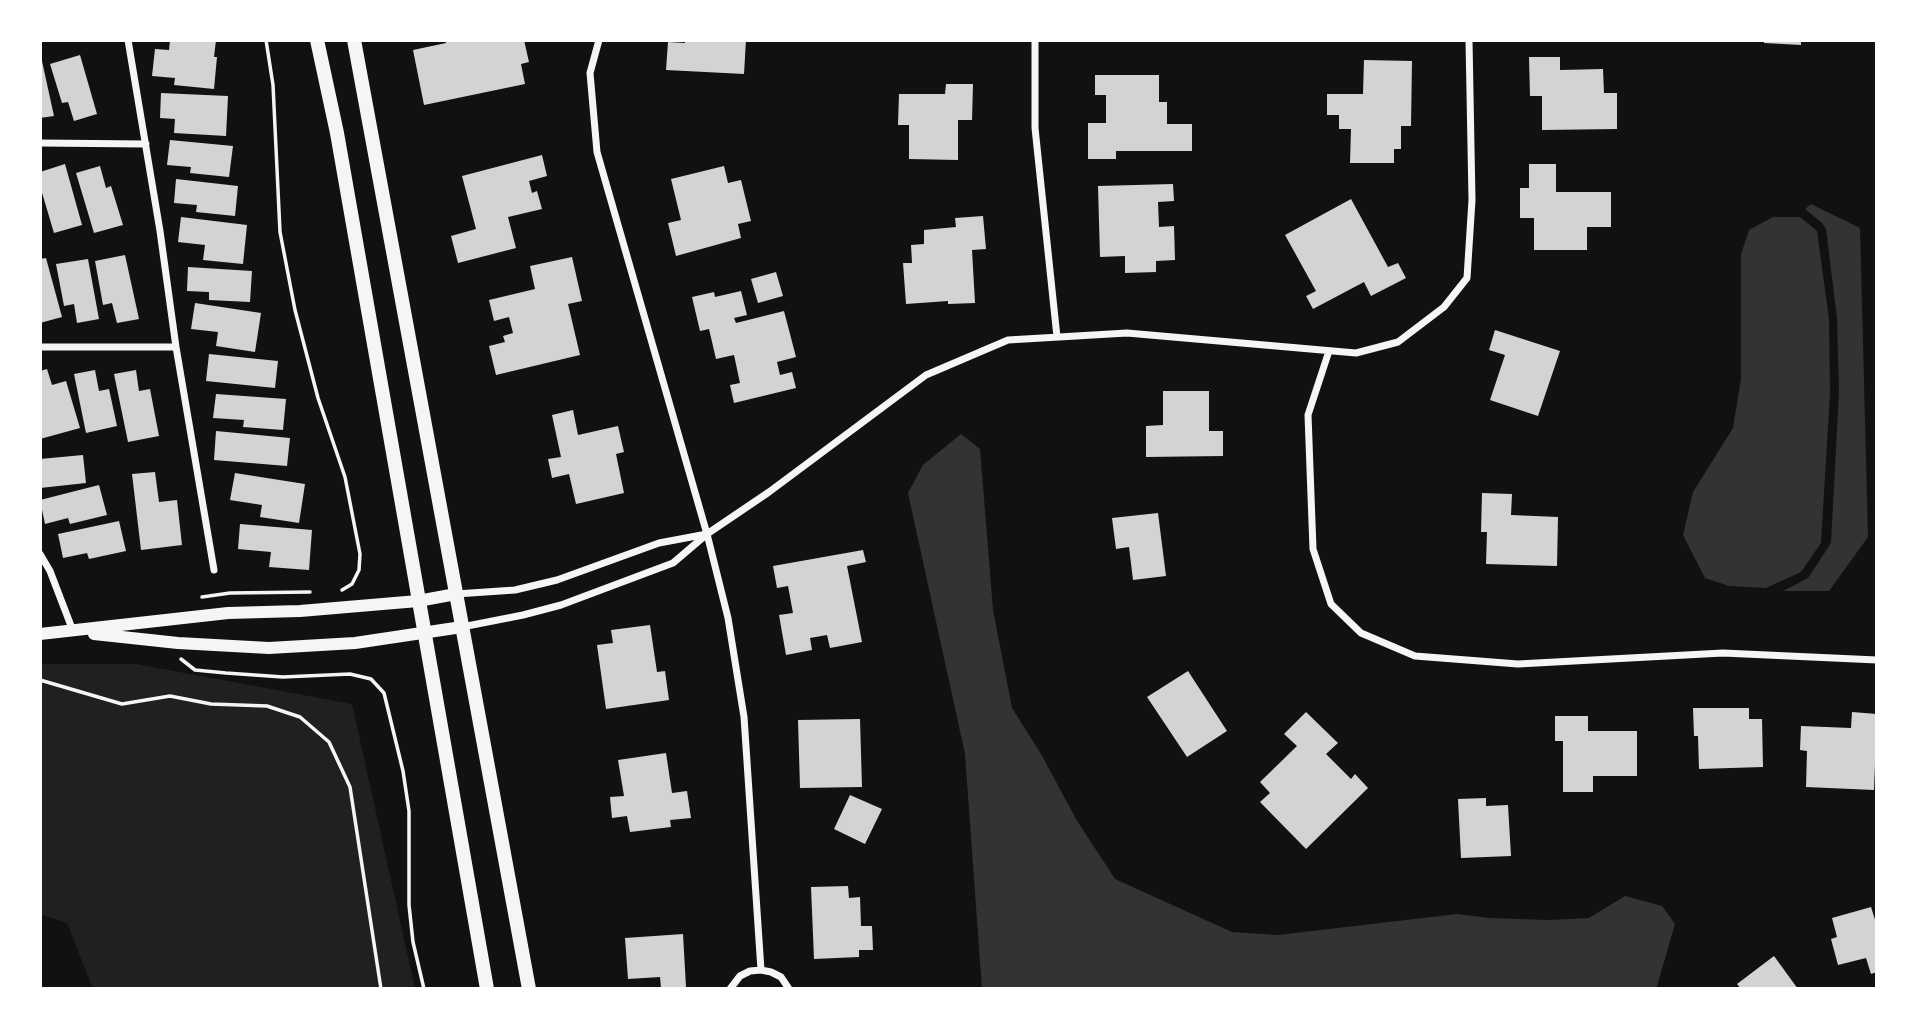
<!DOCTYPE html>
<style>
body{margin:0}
#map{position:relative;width:1917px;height:1029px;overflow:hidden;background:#111;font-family:Lora,serif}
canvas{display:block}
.frame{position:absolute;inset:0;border:42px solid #fff;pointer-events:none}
</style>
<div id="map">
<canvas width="1917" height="1029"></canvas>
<div class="frame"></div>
</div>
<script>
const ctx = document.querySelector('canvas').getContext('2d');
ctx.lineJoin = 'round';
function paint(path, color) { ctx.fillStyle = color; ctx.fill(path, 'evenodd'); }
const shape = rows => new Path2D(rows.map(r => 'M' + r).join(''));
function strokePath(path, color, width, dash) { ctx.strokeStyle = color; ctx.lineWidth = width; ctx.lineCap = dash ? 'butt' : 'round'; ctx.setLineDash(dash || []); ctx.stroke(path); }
paint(shape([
 [40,664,136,664,352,704,415,989,93,989,67,923,40,914]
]), '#202020');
paint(shape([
 [1811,204,1860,228,1868,537,1829,591,1783,591,1808,578,1831,543,1839,392,1837,318,1826,229,1822,223,1805,209],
 [1773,217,1800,217,1817,231,1829,319,1830,393,1821,543,1801,572,1766,588,1729,586,1705,578,1683,535,1693,492,1733,428,1741,379,1741,254,1749,230],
 [961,434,980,449,993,610,1012,708,1041,754,1076,819,1115,879,1232,932,1278,935,1457,914,1489,918,1548,920,1589,918,1625,896,1662,906,1675,924,1657,986,1654,989,982,989,965,754,908,493,923,465]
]), '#333');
paint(shape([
 [170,40,216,40,214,57,217,57,214,89,174,85,175,78,152,76,155,49,169,50],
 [445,40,524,40,529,62,521,64,525,84,424,105,413,50,446,43],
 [685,40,746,40,744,74,666,70,668,42,685,43],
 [1764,40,1801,40,1801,45,1764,43],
 [40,52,54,116,40,118],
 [80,55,97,114,74,121,68,102,62,103,50,64],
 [1529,57,1560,57,1560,70,1603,69,1604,93,1617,93,1617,129,1542,130,1542,96,1530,96],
 [1364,60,1412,61,1411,126,1401,126,1401,149,1394,149,1394,163,1350,163,1351,129,1339,129,1339,115,1327,115,1327,94,1363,94],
 [1095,75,1159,75,1159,102,1167,102,1167,124,1192,124,1192,151,1116,151,1116,159,1088,159,1088,123,1106,123,1106,95,1095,95],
 [946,84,973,84,972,120,958,120,958,160,909,159,909,125,898,125,899,94,945,94],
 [161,93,228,96,226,136,174,133,175,119,160,118],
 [170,140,233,146,229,177,190,173,191,167,167,165],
 [542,155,547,176,529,181,532,193,537,191,542,209,508,217,516,248,458,263,451,236,476,229,462,176],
 [65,164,82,225,54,233,40,186,40,172],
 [1529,164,1556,164,1556,192,1611,192,1611,227,1587,227,1587,250,1534,250,1534,218,1520,218,1520,188,1529,188],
 [100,166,106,188,111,186,123,225,94,233,76,173],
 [724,166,728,183,741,180,751,221,738,224,741,238,676,256,668,223,681,220,671,179],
 [176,179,238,186,235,216,196,212,197,205,174,203],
 [1173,184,1174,201,1158,202,1159,227,1174,226,1175,260,1156,261,1156,272,1125,273,1125,256,1100,257,1098,186],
 [1351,199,1388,267,1398,263,1406,278,1371,296,1364,282,1313,309,1306,296,1316,291,1285,235],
 [983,216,986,249,972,250,975,303,948,304,948,301,906,304,903,263,912,263,911,245,924,244,924,230,956,227,955,218],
 [181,217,247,225,243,264,203,260,205,245,178,242],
 [125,255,139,319,117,323,112,303,103,305,95,261],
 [572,257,582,301,568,304,580,355,496,375,489,346,505,342,503,336,513,333,509,317,494,321,489,300,535,289,530,266],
 [46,258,62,317,40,323,40,259],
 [88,259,99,319,77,323,74,304,64,306,56,264],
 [188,267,252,271,250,302,209,300,209,292,187,291],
 [776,272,783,296,758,303,751,279],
 [741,291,747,315,734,318,736,323,784,311,796,357,777,362,780,375,792,372,796,388,734,403,730,385,740,383,734,355,716,359,709,329,700,331,692,297,714,292,715,297],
 [195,303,261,313,255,352,216,346,218,332,191,329],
 [1495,330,1560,351,1538,416,1490,400,1505,355,1489,350],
 [209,354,278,361,275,388,206,381],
 [47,369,52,385,66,381,80,428,40,439,40,371],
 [95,370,99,391,109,389,117,426,86,433,74,374],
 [136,370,139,391,150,389,159,436,128,442,114,374],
 [1163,391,1209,391,1209,431,1223,431,1223,456,1146,457,1146,426,1163,425],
 [216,394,286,399,283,430,243,427,244,420,213,418],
 [573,410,578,435,618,426,624,452,616,454,624,493,576,504,569,474,552,478,548,459,561,457,552,415],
 [216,431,290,438,287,466,214,460],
 [83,455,86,483,40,488,40,459],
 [155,472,159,502,177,500,182,545,141,550,132,474],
 [235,473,305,484,299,523,260,517,262,505,230,500],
 [99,485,107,515,70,524,68,518,45,524,40,500],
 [1482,493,1512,494,1511,515,1558,517,1557,566,1486,564,1487,532,1481,532],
 [1158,513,1166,576,1133,580,1129,547,1116,549,1112,518],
 [119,521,126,551,89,559,87,553,63,558,58,534],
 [240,524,312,530,309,570,269,567,271,552,238,549],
 [863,550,866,562,847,566,862,642,830,648,827,635,810,638,812,650,786,655,779,615,793,613,788,586,777,588,773,566],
 [650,625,657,672,665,671,669,700,606,709,597,645,613,643,611,630],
 [1188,671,1227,731,1187,757,1147,697],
 [1693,708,1749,708,1749,719,1762,719,1763,767,1699,769,1698,736,1694,736],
 [1306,712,1338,743,1326,754,1351,779,1355,774,1368,788,1306,849,1260,802,1270,793,1260,782,1297,746,1284,734],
 [1852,712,1877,714,1874,790,1806,787,1807,751,1800,750,1801,726,1851,728],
 [1555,716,1588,716,1588,731,1637,731,1637,776,1593,776,1593,792,1563,792,1563,741,1555,741],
 [860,719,862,787,800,788,798,720],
 [666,753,672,793,687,791,691,818,670,820,671,827,630,832,627,816,612,818,610,797,624,796,618,760],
 [850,795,882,809,865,844,834,829],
 [1486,798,1486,806,1508,805,1511,856,1461,858,1458,799],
 [848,886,849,898,860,897,861,926,872,926,873,950,859,950,859,957,814,959,811,887],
 [1871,907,1877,926,1877,972,1871,974,1866,958,1838,965,1831,939,1837,937,1832,918],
 [683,934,686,987,661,988,660,977,628,979,625,938],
 [1774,956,1798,989,1741,989,1737,984]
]), '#d3d3d3');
strokePath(shape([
 [266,40,273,85,280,232,295,310,318,398,345,477,360,554,359,570,352,584,342,590],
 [202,597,230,593,310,592],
 [181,659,195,670,226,673,283,677,350,674,371,679,384,693,403,771,409,811,409,905,413,942,424,989],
 [40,680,122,704,170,696,211,704,267,706,300,717,329,742,350,787,381,989]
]), '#f5f5f5', 3.5);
strokePath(shape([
 [128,40,160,231,176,347,214,570],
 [599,40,590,73,597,152,707,534,728,618,744,717,761,970],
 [1035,40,1035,128,1057,337],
 [40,143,146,144],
 [40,347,176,347],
 [1329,351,1308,415,1313,549,1331,604,1361,633,1415,656,1518,664,1723,653,1877,660],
 [40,554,50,571,73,631],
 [456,594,515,590,557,580,659,543,707,534],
 [462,627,523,615,561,605,673,563,707,534,769,492,926,375,1008,340,1127,333,1356,353,1398,342,1444,307,1467,278,1472,200,1469,40],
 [730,989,740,976,750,971,761,970,771,972,781,977,789,989]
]), '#f5f5f5', 7);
strokePath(shape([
 [40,634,228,613,300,611,418,601,456,594],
 [94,634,178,643,269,648,355,643,462,627]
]), '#f5f5f5', 12);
strokePath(shape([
 [317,40,337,133,487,989],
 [354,40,529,989]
]), '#f5f5f5', 14);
</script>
